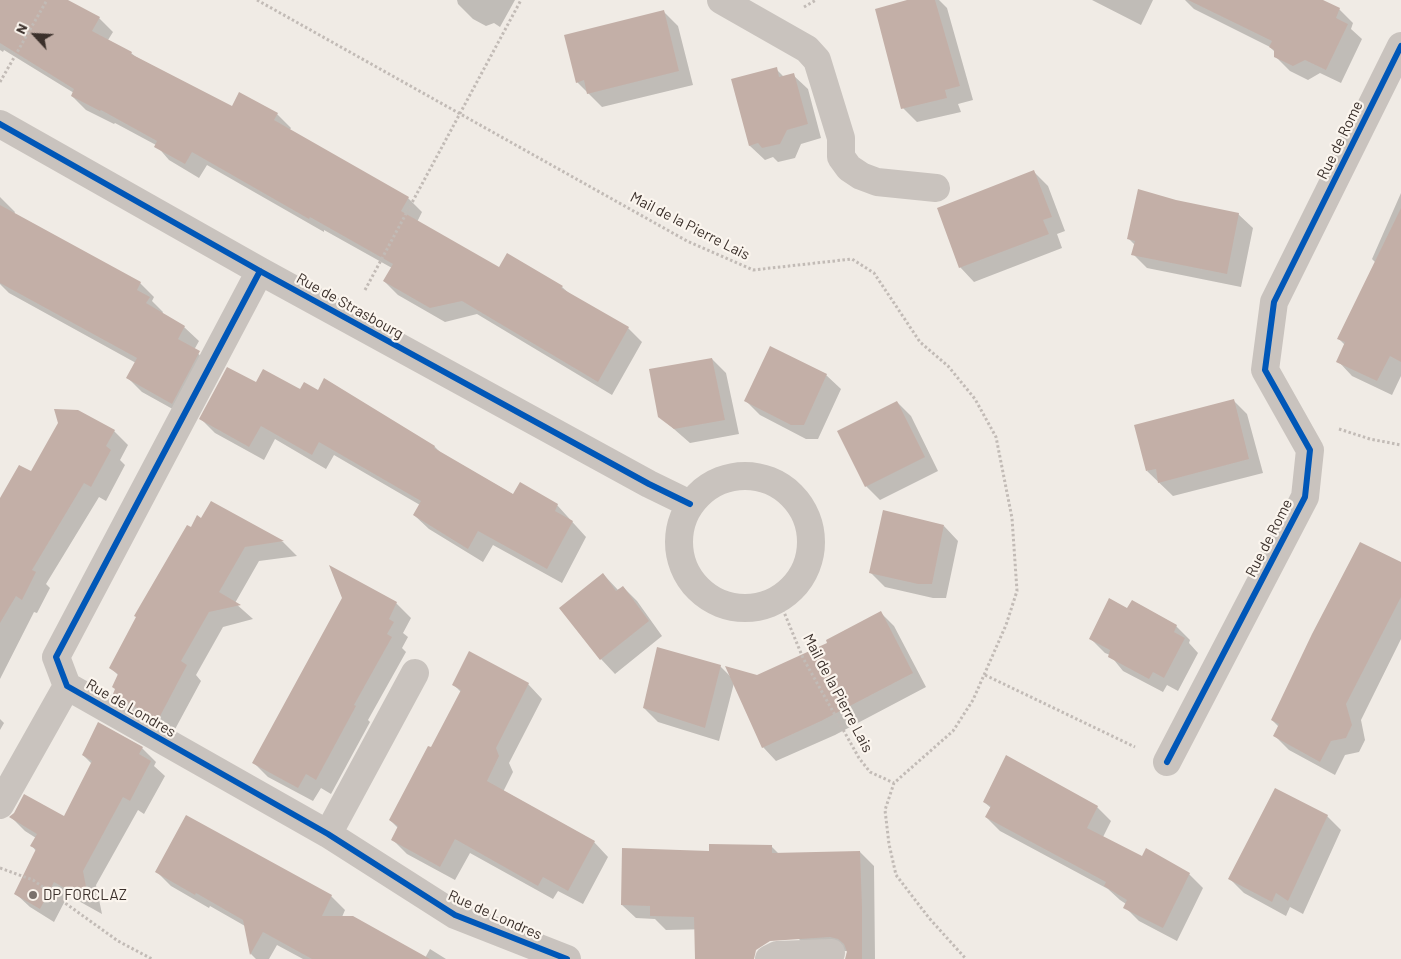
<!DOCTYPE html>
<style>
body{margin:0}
#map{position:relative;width:1401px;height:959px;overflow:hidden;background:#f0ebe5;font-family:Barlow,sans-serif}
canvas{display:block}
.north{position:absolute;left:10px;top:10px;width:50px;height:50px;-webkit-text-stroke:4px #fbf5ee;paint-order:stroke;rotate:295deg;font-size:14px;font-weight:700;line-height:20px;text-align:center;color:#3b302b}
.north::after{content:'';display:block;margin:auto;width:18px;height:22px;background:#3b302b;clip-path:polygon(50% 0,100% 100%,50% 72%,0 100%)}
</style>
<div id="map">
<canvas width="1401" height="959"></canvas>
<div class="north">N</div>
</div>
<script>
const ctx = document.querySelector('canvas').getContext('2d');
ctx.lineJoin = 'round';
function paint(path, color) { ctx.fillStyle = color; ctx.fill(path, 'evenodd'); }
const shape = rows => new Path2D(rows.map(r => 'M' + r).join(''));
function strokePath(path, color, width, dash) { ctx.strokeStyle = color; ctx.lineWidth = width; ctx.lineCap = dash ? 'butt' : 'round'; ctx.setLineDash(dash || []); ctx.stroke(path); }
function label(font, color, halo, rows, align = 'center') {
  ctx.font = font + ' Barlow,sans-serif'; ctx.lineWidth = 4.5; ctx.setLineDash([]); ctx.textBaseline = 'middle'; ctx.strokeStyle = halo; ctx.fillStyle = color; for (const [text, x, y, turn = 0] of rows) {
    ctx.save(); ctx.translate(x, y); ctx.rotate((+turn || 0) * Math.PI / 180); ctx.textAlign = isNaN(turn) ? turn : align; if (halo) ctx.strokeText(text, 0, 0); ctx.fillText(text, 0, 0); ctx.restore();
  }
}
paint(shape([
 [0,0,66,0,99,18,113,32,108,40,131,53,136,57,232,108,277,114,291,128,289,131,408,198,422,212,417,222,500,269,562,287,571,295,628,328,642,342,612,395,477,314,445,322,398,295,384,281,392,268,324,230,324,232,207,165,199,178,169,160,156,145,115,123,114,124,86,110,72,96,74,93,4,50,3,52,0,50],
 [457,0,515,0,500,27,494,23,486,26,473,19,458,4],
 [912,0,939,0,947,8,973,100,958,104,961,112,917,122,903,108],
 [1092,0,1153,0,1141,25],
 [1185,0,1320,0,1339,9,1353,23,1351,29,1362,39,1341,83,1320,73,1308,80,1290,71,1276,57,1275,52,1270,47,1194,9],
 [664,12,678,26,693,85,602,107,577,82],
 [776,69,784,77,793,75,808,89,821,138,801,144,795,158,778,162,773,157,765,160,750,146,733,80],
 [1034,172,1048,186,1065,231,1057,234,1062,248,974,282,960,267],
 [1401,193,1401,376,1392,395,1352,376,1338,361,1345,345,1338,338,1376,263,1372,259],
 [0,197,15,212,14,214,140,283,154,297,152,301,163,312,162,314,184,327,199,341,194,350,213,367,187,417,142,392,128,378,136,363,9,293,0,284],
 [1176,201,1238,214,1253,228,1241,287,1147,268,1133,254,1135,245,1129,239],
 [712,359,726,373,739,434,690,443,659,416],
 [826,375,841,389,818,439,806,439,760,415,746,401],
 [256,384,319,391,435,447,441,453,514,495,557,505,586,537,562,583,493,545,483,562,429,529,414,515,420,505,334,455,326,469,275,439,264,460,215,433,201,419],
 [1233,400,1247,414,1263,473,1173,496,1147,471],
 [897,402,911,416,938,471,880,500,866,486],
 [114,431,128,445,120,460,125,465,106,501,99,497,46,584,50,588,37,613,34,612,0,679,0,501,32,473],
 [211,502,283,542,297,556,259,561,235,603,253,619,223,627,196,675,201,681,173,733,129,708,114,694,119,676,111,668,191,528,201,520],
 [944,526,958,541,946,598,933,598,885,587,871,573],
 [1401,563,1401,639,1361,720,1365,740,1359,752,1345,755,1335,775,1289,750,1275,736,1279,727,1272,720],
 [603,574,618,590,623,587,637,601,662,636,615,674,601,659,561,608],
 [396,603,411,618,403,633,408,637,402,648,406,652,368,720,370,722,331,794,321,788,313,801,268,777,253,762],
 [1128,610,1176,626,1190,640,1189,643,1198,653,1178,691,1167,685,1163,692,1123,671,1110,655,1105,653,1091,639],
 [881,613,894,626,926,687,835,735,776,761,763,747,734,683,719,741,658,722,644,708,720,666,730,676,757,676,829,643],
 [528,684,542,699,509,763,513,772,503,792,594,842,608,857,583,904,558,891,553,899,470,853,455,880,407,854,392,839,398,828,390,820,432,749,461,692,454,685],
 [0,719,4,723,0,730],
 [142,748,156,762,154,766,165,776,144,814,138,810,96,885,102,914,68,895,54,922,30,907,16,894,36,851,32,846,36,838,25,831,11,817,65,818,92,764,83,755],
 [984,802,1097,807,1111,821,1103,837,1143,858,1189,874,1203,888,1177,941,1139,921,1125,907,1126,904,1120,900,1108,889,1000,831,986,817,991,808],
 [1327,816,1341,830,1303,914,1290,907,1286,916,1244,893,1230,879],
 [771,846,779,854,860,852,874,866,875,959,846,959,847,951,845,951,812,952,798,938,712,929,666,930,655,919,636,918,622,905,710,853],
 [157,872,331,896,345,910,342,917,425,958,430,949,446,959,303,959,277,945,269,959,256,959,251,954,245,926,210,906,209,908,171,886]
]), '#0003');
paint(shape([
 [0,0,68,0,100,17,92,31,132,52,131,54,232,106,239,92,278,113,274,120,409,197,401,211,499,267,507,253,563,286,561,288,629,327,598,382,462,301,430,308,383,281,393,264,310,217,309,219,192,152,185,164,154,147,157,141,101,110,100,111,71,96,74,89,0,43],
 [907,0,935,0,960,86,945,90,947,98,901,109,875,9],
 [1188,0,1323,0,1340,8,1336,18,1348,24,1326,70,1305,60,1293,66,1274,57,1274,50,1269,47,1272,41],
 [664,10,679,71,587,94,584,80,576,83,564,35],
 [777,67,779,77,794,73,808,124,787,130,780,144,762,148,758,143,749,146,731,79],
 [1034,170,1052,217,1043,220,1049,234,959,268,937,208],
 [1138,189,1176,200,1239,213,1227,274,1131,255,1135,241,1127,239],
 [0,205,141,282,137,290,150,297,146,303,185,326,178,339,200,351,172,404,126,378,137,358,0,283],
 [1401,208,1401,362,1390,356,1377,381,1336,362,1345,342,1337,339],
 [770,346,827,374,804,425,791,425,744,401],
 [712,358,725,420,674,429,658,417,649,369],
 [227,367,256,382,263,369,300,389,304,382,318,390,324,378,435,446,434,448,513,494,520,482,558,504,555,511,573,521,547,569,478,531,468,549,413,515,421,501,319,442,312,455,261,426,249,447,199,419],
 [1234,399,1249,459,1158,483,1156,469,1146,471,1134,425],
 [897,401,925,457,865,487,837,431],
 [54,409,78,410,115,430,106,446,111,450,91,487,84,483,32,570,36,572,22,600,16,596,0,623,0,498,19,465,31,471,58,423],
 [211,501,284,541,245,547,219,592,241,605,209,612,181,661,187,665,158,720,113,694,115,689,112,687,118,674,109,668,136,617,134,616,187,525,191,527,197,515,201,518],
 [883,510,944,525,932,584,918,584,869,573],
 [1360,542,1401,562,1401,597,1346,704,1352,725,1346,738,1331,741,1320,762,1273,736,1279,724,1271,720,1312,634],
 [329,565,397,602,389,619,394,622,387,634,392,637,354,705,356,706,316,780,306,774,298,788,252,763,342,598],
 [603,573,616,591,623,586,649,621,600,660,559,608],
 [1109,598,1127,608,1132,600,1177,625,1174,632,1185,638,1164,678,1153,672,1149,679,1108,657,1110,650,1089,639],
 [881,611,913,673,821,721,762,748,725,666,757,675,827,643,826,640],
 [657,647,721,665,705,728,643,708],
 [469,651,529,683,496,748,499,756,487,781,595,841,568,891,543,877,538,886,455,839,440,867,391,840,398,826,389,820,428,746,431,747,461,690,452,685],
 [98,722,143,747,139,754,151,761,130,801,123,797,83,871,89,902,54,882,40,909,14,894,36,849,30,846,37,834,9,817,14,813,24,794,64,816,92,761,82,755],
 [1006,755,1098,806,1087,828,1142,856,1146,848,1190,873,1163,928,1123,908,1127,900,1104,886,1106,882,985,817,991,806,983,802],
 [1275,788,1328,815,1288,901,1276,893,1272,902,1228,879],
 [186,815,332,895,322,916,353,916,430,959,312,959,263,932,250,955,243,920,196,893,195,895,155,872],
 [709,844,772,845,772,853,860,851,862,906,862,959,845,959,847,952,844,944,838,939,830,937,770,941,756,950,754,959,695,959,694,917,650,916,650,906,621,905,622,848,709,851]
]), '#c3afa7');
strokePath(shape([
 [257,0,687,241,753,270,852,259,874,273,920,342,948,366,975,399,996,437,1012,518,1017,591,1006,625,973,700,953,731,894,783,885,810,889,844,896,875,929,918,966,959],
 [804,7,816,0],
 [0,82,47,0],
 [365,290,521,0],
 [1339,429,1370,439,1401,445],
 [779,600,803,658,859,758,870,772,894,783],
 [985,675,1135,747],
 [0,868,33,880,118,941,152,959]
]), '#c2bbb6', 3, [2.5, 2.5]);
strokePath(shape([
 [721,0,807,49,817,60,841,138,841,157,849,168,861,176,877,182,936,188],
 [0,124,260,271,649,484,690,504],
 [260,271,56,657,67,686,328,834,455,915,567,959],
 '679 542a66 66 0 1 1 132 0a66 66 0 1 1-132 0Z',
 [1167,762,1305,497,1310,450,1265,370,1274,302,1401,46],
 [0,805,67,686],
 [328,834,415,673],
 [769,959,777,955,831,953]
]), '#c9c3be', 28);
strokePath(shape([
 [0,124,260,271,649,484,690,504],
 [260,271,56,657,67,686,328,834,455,915,567,959],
 [1167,762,1305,497,1310,450,1265,370,1274,302,1401,46]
]), '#0057b8', 6);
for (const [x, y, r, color] of [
 [33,895,5,"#7a716c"]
]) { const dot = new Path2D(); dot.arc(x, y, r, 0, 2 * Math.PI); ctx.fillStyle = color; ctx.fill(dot); strokePath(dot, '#fbf5ee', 2); }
label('15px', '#3b302b', '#fbf5ee', [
 ["Rue de Rome",1340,140,-64],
 ["Mail de la Pierre Lais",690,226,27],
 ["Rue de Strasbourg",350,306,29],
 ["Rue de Rome",1269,538,-63],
 ["Mail de la Pierre Lais",838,693,62],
 ["Rue de Londres",131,708,30],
 ["Rue de Londres",495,915,24]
]);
label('15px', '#3b302b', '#fbf5ee', [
 ["DP FORCLAZ",43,895]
], 'left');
</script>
